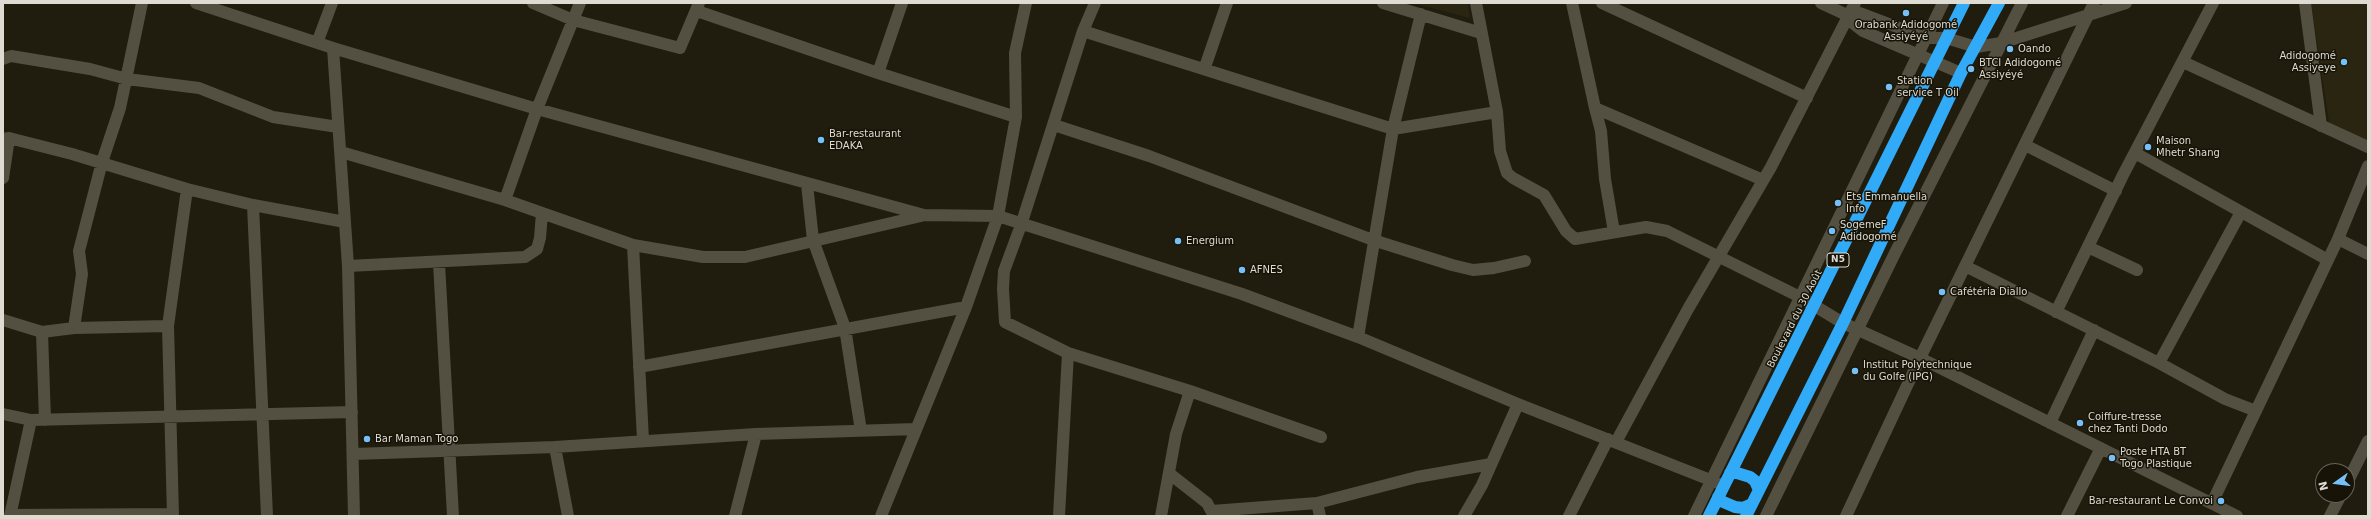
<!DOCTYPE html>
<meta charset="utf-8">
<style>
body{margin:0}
#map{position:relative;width:2371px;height:519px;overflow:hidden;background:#201d0f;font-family:"DejaVu Sans",sans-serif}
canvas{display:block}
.frame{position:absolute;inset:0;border:4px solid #dddbd2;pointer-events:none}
.north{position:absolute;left:2315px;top:463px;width:40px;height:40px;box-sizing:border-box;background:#171407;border:1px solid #666458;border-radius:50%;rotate:256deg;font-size:11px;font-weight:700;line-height:16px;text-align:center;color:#dddbd2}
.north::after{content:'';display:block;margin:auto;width:14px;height:18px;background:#76c0f7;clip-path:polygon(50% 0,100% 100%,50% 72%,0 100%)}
</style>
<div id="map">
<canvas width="2371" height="519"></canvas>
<div class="frame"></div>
<div class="north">N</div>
</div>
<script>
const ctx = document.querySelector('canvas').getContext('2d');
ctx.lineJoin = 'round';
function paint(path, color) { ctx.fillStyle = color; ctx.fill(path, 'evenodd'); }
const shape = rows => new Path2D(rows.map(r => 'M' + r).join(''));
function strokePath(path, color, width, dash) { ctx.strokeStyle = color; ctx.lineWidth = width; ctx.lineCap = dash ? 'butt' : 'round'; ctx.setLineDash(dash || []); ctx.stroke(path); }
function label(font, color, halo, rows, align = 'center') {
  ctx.font = font + ' "DejaVu Sans",sans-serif'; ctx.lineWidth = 3; ctx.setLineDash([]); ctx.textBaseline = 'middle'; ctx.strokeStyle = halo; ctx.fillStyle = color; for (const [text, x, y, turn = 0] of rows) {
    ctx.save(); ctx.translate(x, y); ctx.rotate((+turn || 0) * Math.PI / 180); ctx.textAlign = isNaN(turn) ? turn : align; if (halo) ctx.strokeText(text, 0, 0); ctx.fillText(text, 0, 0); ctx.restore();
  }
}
paint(shape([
 [1413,3,1468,3,1470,18,1466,17],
 [2311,3,2368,3,2368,142,2329,122]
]), '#2a2511');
strokePath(shape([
 [196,3,333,48,537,109,924,215,998,216,1242,294,1358,337,1518,404,1723,485],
 [533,3,573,20,680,48,699,3],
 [1095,3,1083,31,1021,225,1004,271,1003,289,1005,322,1068,353,1190,391,1321,437],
 [1383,3,1481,33],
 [1476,3,1497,112,1500,151,1507,173,1513,178,1544,195,1566,231,1575,239,1646,227,1667,231,1800,297,1843,323,1920,358,2237,516],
 [1572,3,1595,108,1763,180],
 [1602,3,1807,98],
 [1821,3,1849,16,1854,24,1863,31,1961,73],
 [2305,3,2321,126],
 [697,11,878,73,1016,117],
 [1849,16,1860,13,1926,38,1946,38,1976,47,2001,43,2126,3],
 [1083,31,1393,129,1497,112],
 [317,43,332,3],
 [333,48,348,266,354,516],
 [3,59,11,56,90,69,127,79,199,88,273,117,338,127],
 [2183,62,2368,147],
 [1205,67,1227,3],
 [878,73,902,3],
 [1595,108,1601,131,1605,179,1614,232],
 [1054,125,1149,156,1373,240,1452,265,1473,270,1494,268,1525,261],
 [3,139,9,138,72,154,187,189,168,326,173,516],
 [2025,145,2116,191],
 [341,152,505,200,633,245,703,257,745,257,921,216],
 [2135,153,2328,260],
 [3,178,9,138],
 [807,184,813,240,845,328,861,431],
 [187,189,253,205,345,222],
 [505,200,537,109,580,3],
 [253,205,267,516],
 [2338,239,2368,254],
 [633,245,643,440],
 [2088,247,2137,270],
 [439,263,453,516],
 [348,266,525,257,537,249,540,238,542,213],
 [1965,266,2159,363,2225,399,2256,411],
 [2056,312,2123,175,2213,3],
 [3,320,42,332],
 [74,328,82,274,79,251,102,162,120,108,142,3],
 [1358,337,1393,129,1421,14],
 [2159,363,2241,212],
 [639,367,966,307],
 [3,414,31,420,352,412],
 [45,420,42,332,74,328,168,326],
 [2050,423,2094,330],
 [1616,442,1688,309,1771,167,1855,3],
 [555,447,568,516],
 [354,454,555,447,756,434,916,429],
 [1170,474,1207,503,1214,516],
 [2347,483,2368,441],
 [1317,503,1320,516],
 [2212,503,2338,239,2368,166],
 [1212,511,1317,503,1417,477,1491,464],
 [10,515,173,514],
 [10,516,31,420],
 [735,516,756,434],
 [881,516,966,307,998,216,1016,117,1015,53,1026,3],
 [1059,516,1068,353],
 [1161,516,1176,434,1190,391],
 [1464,516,1482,485,1518,404],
 [1569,516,1608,439],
 [1694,516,1943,3],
 [1766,516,1895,253,2022,3],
 [1846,516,1920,358,2094,3],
 [2067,516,2101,448],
 [2330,516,2341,495]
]), '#535041', 12);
strokePath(shape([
 [1730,473,1737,473,1750,477,1755,481,1759,490],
 [1718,497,1721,501,1735,507,1743,508,1752,504],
 [1709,516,1964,3],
 [1746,516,1843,323,1961,73,1999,3]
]), '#31aaf7', 12);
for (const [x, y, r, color] of [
 [1906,13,4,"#76c0f7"],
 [2010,49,4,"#76c0f7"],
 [2344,62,4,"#76c0f7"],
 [1971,69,4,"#76c0f7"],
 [1889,87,4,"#76c0f7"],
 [821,140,4,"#76c0f7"],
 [2148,147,4,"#76c0f7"],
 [1838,203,4,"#76c0f7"],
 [1832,231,4,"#76c0f7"],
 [1178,241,4,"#76c0f7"],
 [1242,270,4,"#76c0f7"],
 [1942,292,4,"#76c0f7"],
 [1855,371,4,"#76c0f7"],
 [2080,423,4,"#76c0f7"],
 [367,439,4,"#76c0f7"],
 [2112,458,4,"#76c0f7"],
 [2221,501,4,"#76c0f7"]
]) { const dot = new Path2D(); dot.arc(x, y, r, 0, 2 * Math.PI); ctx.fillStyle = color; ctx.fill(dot); strokePath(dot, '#171407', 1.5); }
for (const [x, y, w] of [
 [1838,260,22]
]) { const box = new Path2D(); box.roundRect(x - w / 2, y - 7, w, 14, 3); ctx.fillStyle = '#171407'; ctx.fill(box); strokePath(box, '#dddbd2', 1); }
label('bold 9px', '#dddbd2', null, [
 ["N5",1838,260]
]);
label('10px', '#dddbd2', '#171407', [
 ["Orabank Adidogomé",1906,25,"center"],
 ["Assiyéyé",1906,37,"center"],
 ["Oando",2018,49],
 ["Adidogomé",2336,56,"right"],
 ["Assiyeye",2336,68,"right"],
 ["BTCI Adidogomé",1979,63],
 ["Assiyéyé",1979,75],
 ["Station",1897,81],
 ["service T Oil",1897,93],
 ["Bar-restaurant",829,134],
 ["EDAKA",829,146],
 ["Maison",2156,141],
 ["Mhetr Shang",2156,153],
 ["Ets Emmanuella",1846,197],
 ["Info",1846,209],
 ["SogemeF",1840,225],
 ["Adidogomé",1840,237],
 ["Energium",1186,241],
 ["AFNES",1250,270],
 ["Cafétéria Diallo",1950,292],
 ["Institut Polytechnique",1863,365],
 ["du Golfe (IPG)",1863,377],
 ["Coiffure-tresse",2088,417],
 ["chez Tanti Dodo",2088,429],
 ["Bar Maman Togo",375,439],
 ["Poste HTA BT",2120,452],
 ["Togo Plastique",2120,464],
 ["Bar-restaurant Le Convoi",2213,501,"right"]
], 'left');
label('10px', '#dddbd2', '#171407', [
 ["Boulevard du 30 Août",1795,319,-63]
]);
</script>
